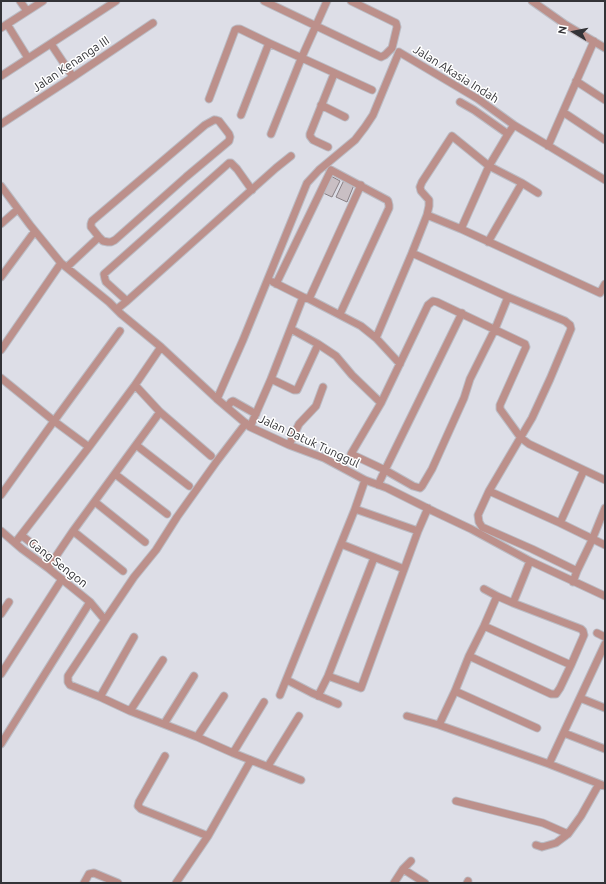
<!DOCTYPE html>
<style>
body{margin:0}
#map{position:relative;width:606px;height:884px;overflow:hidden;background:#dddee7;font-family:Ubuntu,sans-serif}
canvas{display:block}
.frame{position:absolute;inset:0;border:2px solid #333337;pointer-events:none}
.north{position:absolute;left:554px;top:12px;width:40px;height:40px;-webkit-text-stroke:3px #fff;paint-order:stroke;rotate:280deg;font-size:11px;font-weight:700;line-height:16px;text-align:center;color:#333337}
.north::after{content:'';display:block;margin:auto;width:14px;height:18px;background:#333337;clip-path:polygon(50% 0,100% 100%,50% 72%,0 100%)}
</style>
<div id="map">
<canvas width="606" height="884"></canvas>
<div class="frame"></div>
<div class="north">N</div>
</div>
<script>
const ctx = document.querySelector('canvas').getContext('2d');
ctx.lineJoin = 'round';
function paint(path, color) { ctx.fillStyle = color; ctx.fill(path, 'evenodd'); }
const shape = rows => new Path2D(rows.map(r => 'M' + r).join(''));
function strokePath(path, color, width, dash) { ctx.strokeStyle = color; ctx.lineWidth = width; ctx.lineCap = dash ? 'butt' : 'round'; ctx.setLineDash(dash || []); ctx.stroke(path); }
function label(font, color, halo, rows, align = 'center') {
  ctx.font = font + ' Ubuntu,sans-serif'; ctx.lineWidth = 3; ctx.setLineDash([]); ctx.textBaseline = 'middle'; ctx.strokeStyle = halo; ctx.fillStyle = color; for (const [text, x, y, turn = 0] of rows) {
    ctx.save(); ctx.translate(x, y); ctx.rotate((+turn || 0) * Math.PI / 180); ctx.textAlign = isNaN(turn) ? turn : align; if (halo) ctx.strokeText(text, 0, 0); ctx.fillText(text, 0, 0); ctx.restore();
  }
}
const building = shape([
 [329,175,340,181,332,197,321,192,329,175],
 [344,180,354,185,347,202,336,197,344,180]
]);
paint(building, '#c9bfc4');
strokePath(building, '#887f84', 1);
const street = shape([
 [20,1,27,11],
 [264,1,381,57,385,55,392,48,397,27,396,23,351,1],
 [532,1,566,25,605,48],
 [7,24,28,58],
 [1,28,43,1],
 [51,44,73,77],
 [1,76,116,1],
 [576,81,605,100],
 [209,99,235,30,237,29,240,29,269,43,372,90],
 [460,102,474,110,508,134],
 [321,105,345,117],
 [563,112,605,140],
 [241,115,269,43],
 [214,120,216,120,219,121,229,134,230,137,229,141,186,177,115,240,111,242,108,242,103,241,99,237,91,227,91,224,92,221,205,125,214,120],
 [1,124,73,77,153,23],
 [514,125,508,134,489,166,461,229,600,293,605,284],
 [271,134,301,59,327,1],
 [548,146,594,41],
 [328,147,313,140,310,136,310,134,334,74],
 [522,183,538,193],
 [1,186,30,225,61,263,109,302,121,314,161,347,217,399,250,427,289,445,324,458,365,480,387,488,435,512,471,529,530,561,605,596],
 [427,215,429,206,429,200,421,191,420,187,422,182,452,136,489,166,522,183,488,242],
 [1,224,18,209],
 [412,253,508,297,565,321,570,325,571,329,550,379,532,418,489,491,478,515,479,522,482,527,532,549,577,571,573,582],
 [67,267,99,237],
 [1,277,35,231],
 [273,282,303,297,309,299,361,326,376,338,400,364],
 [276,284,331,170,387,200,388,201,389,205,389,208,340,314],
 [309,299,361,185],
 [127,301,106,282,105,279,104,274,229,163,231,163,237,169,252,190],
 [117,309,127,301,276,168,291,156],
 [462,313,385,470,351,454,381,403,428,305,433,301,437,302,525,344,526,347,500,405,500,409,521,438,529,444,605,480],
 [376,338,412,253,427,215,461,229],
 [318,344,336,356,352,375,381,403],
 [1,350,61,263],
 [1,378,54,421,120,331],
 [271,379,294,390,297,390,316,349,318,344,291,329],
 [135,385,160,412,211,456],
 [217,399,243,340,307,183,319,170,355,140,365,127,373,115,399,52,404,55,478,99,514,125,605,180],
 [227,407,231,402,233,401,256,414],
 [250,427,271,379,303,297],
 [136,445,189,486],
 [289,445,299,424,316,406,323,387],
 [115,474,167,514],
 [378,485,385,470,413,486,420,488,422,486,432,469,464,398,470,379,495,329,508,297],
 [489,491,560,523,605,545],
 [1,495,54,421,89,447],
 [95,502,145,542],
 [355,509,365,480],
 [560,523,584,470],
 [1,531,22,549,48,568,90,602,105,620,68,676,68,682,70,685,100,697,130,711,197,737,233,753,301,780],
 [73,531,123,571],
 [21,535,54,561],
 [15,543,89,447,135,385,161,347],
 [341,544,404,569],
 [48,568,73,531,160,412],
 [577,571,592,540,605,508],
 [484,589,497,596],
 [1,614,9,602],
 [105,620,134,577,156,550,177,517,217,461,246,423],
 [484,626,571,665],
 [597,633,605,637],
 [469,656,551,694,556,694,560,688,571,665,584,635,583,631,581,629,513,603],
 [1,674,62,579],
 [328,676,361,688,418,531,428,508],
 [287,680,312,693,338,704],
 [455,691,537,728],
 [280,695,355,509,418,531],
 [318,696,328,676,374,558],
 [100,697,134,637],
 [580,698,605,708],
 [130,711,163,660],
 [407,716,439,725,549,764,605,786],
 [164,724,194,676],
 [439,725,455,691,469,656,484,626,497,596,513,603,530,561],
 [564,733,605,749],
 [197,737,224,696],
 [1,744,90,602],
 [233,753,264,702],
 [165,756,139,802,138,806,141,809,208,836],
 [549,764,605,644],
 [268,766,299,716],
 [456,801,543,823,568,834,581,816,599,784],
 [536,845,542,847,556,843,568,834],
 [403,869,425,883],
 [84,883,89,874,94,873,118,883],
 [176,883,208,836,251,760],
 [394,883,403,869,411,861],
 [467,883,468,881]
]);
strokePath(street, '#bbbcc4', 9);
strokePath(street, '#bc908b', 7);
label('12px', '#333337', '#fff', [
 ["Jalan Kenanga III",71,64,-34],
 ["Jalan Akasia Indah",456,74,32],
 ["Jalan Datuk Tunggul",309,441,25],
 ["Gang Sengon",58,563,38]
]);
</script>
